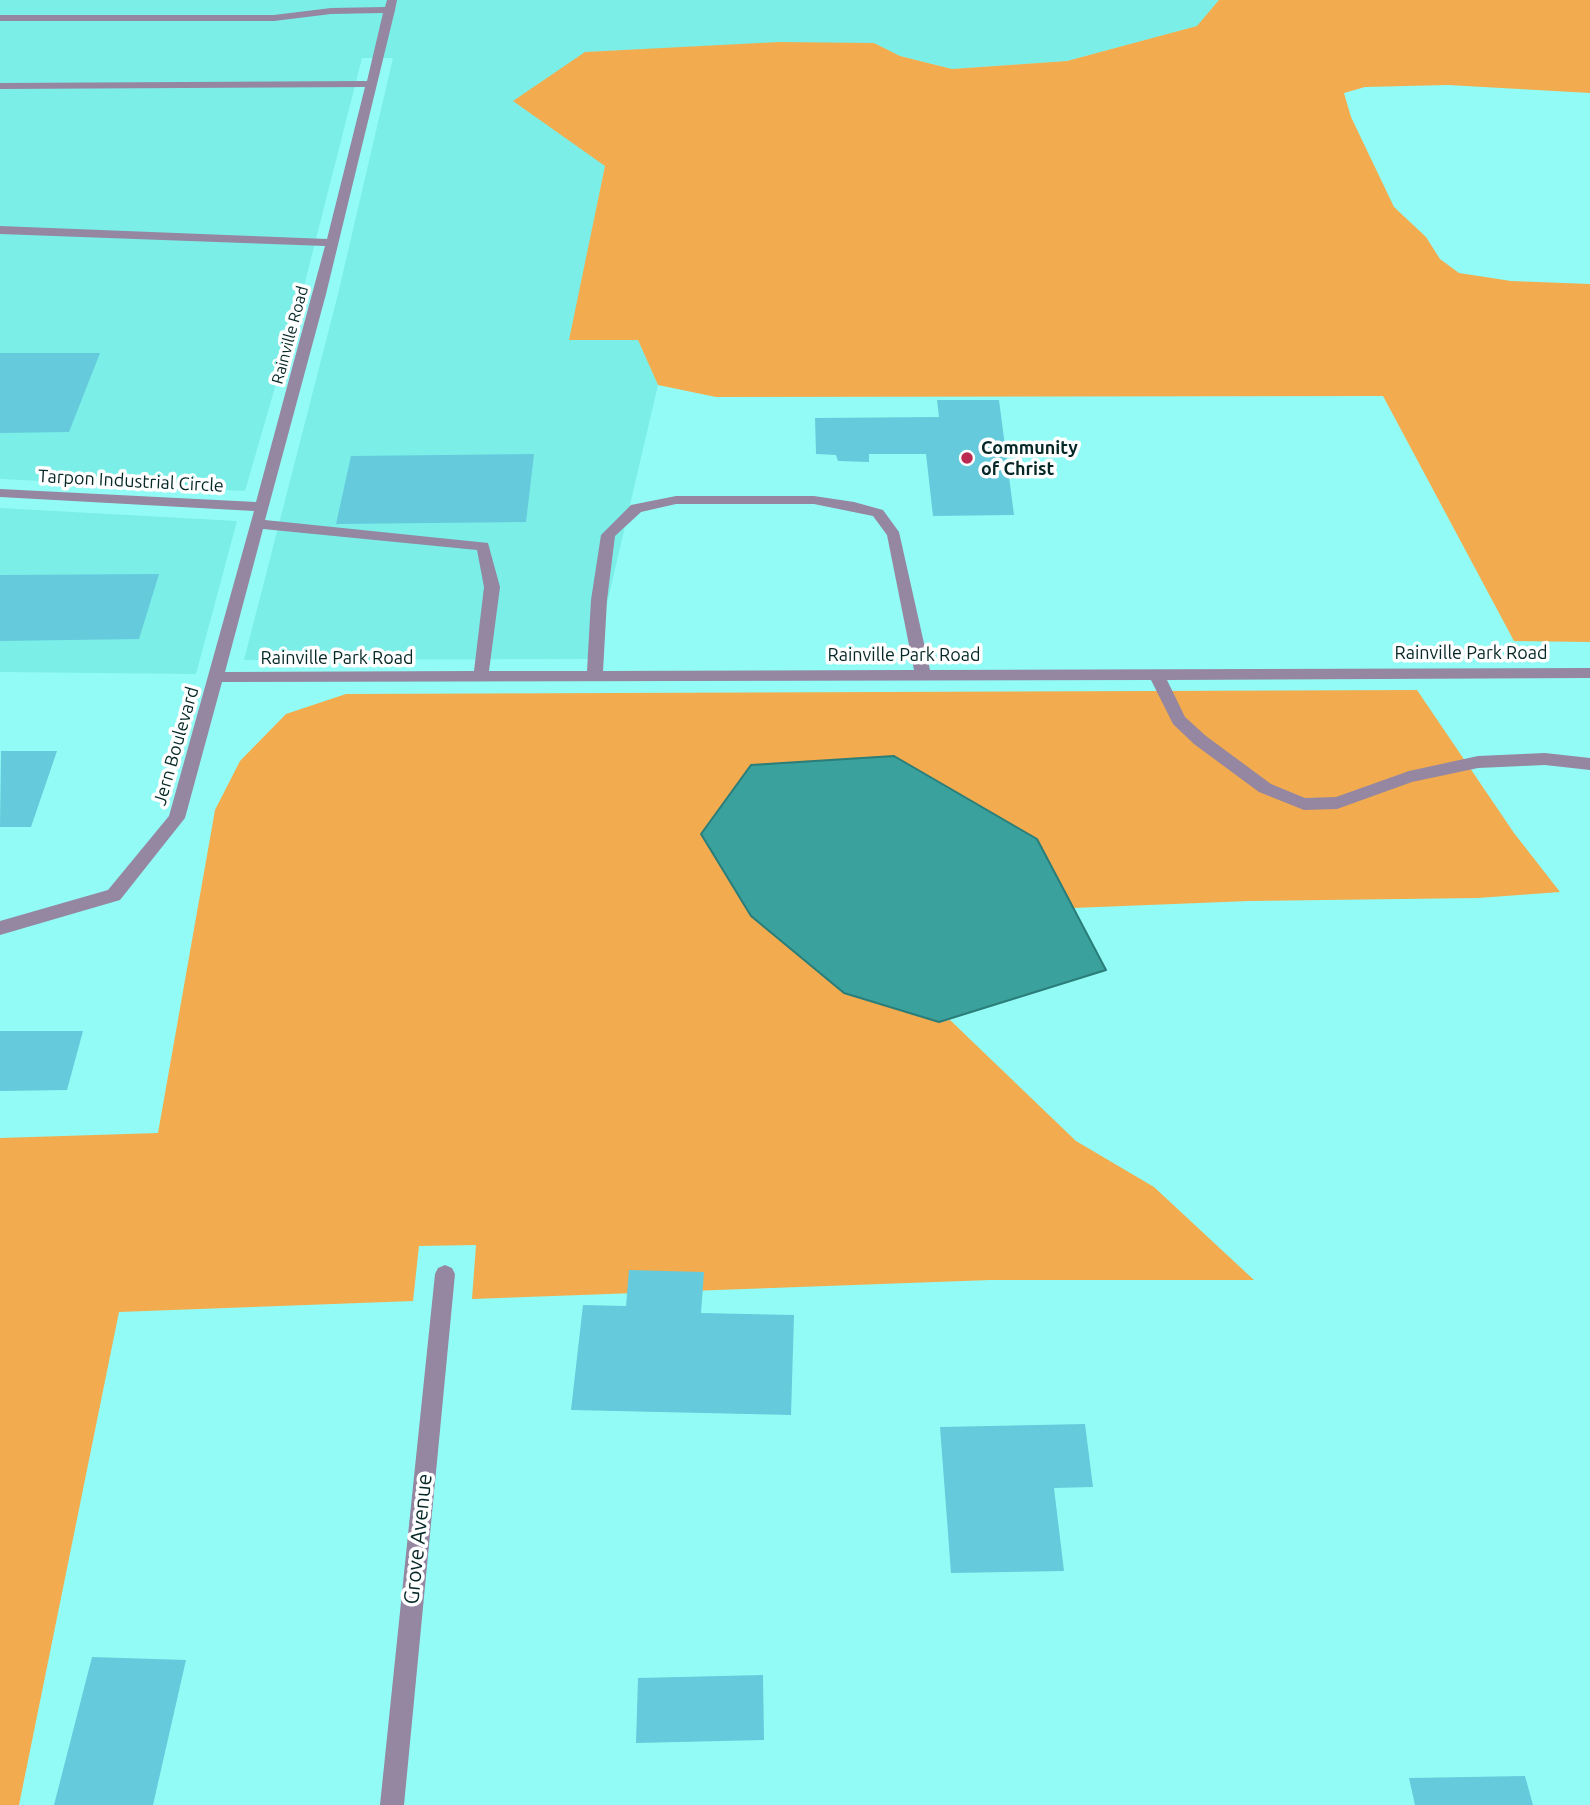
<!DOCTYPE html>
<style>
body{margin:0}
canvas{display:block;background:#93fbf5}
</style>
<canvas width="1590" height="1805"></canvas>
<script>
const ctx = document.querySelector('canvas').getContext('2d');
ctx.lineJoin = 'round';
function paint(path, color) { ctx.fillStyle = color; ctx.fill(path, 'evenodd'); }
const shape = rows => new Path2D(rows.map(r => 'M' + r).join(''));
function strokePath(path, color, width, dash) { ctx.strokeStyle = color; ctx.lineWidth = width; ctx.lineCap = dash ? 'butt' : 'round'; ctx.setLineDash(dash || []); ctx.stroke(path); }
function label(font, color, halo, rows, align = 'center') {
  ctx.font = font + ' Ubuntu,sans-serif'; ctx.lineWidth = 7; ctx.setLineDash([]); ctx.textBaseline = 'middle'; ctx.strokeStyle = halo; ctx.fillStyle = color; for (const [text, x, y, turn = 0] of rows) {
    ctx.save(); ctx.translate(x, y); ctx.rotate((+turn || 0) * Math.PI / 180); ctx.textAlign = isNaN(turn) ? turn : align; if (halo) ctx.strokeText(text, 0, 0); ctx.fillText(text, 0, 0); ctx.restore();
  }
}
paint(shape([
 [0,0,1219,0,1198,26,1067,61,952,69,900,56,874,43,585,52,605,166,570,340,638,340,658,385,594,659,244,660,338,294,393,58,362,58,302,294,245,491,0,479],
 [0,508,237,521,196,674,0,672]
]), '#7beee8');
paint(shape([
 [1219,0,1590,0,1590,93,1448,85,1365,87,1344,93,1351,117,1394,207,1426,237,1440,259,1459,273,1511,281,1590,284,1590,642,1514,641,1383,396,716,397,658,385,638,340,569,340,605,166,513,101,585,52,779,42,874,43,900,56,952,69,1067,61,1197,26],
 [1417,690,1514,833,1560,892,1478,898,1249,901,1073,908,1037,839,939,1022,950,1020,1076,1141,1154,1187,1254,1280,990,1280,472,1299,476,1245,419,1246,413,1301,119,1312,19,1805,0,1805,0,1138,158,1133,215,810,240,761,286,714,346,694]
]), '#f2ac4f');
const water = shape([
 [894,756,1037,839,1106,970,939,1022,844,993,751,916,701,834,751,765,894,756]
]);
paint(water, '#3aa19d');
strokePath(water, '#2a7d79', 2);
paint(shape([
 [0,353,100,353,69,432,0,433],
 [937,400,999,400,1014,515,933,516,926,454,869,454,869,462,838,461,836,455,816,454,815,418,939,417],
 [534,454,526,522,336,524,351,456],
 [159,574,139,639,0,641,0,575],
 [1,751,57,751,31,827,0,827],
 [0,1031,83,1031,67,1090,0,1091],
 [629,1270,704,1272,701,1313,794,1315,791,1415,571,1410,583,1305,626,1306],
 [1085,1424,1093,1487,1054,1488,1064,1571,951,1573,940,1427],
 [92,1657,186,1660,153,1805,54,1805],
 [763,1675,764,1740,636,1743,638,1678],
 [1525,1776,1533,1805,1415,1805,1409,1778]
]), '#65cadc');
paint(shape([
 [387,0,397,0,395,10,326,294,265,520,488,543,500,587,489,671,587,671,591,600,601,535,631,505,676,496,814,496,854,502,883,510,899,532,930,670,1590,668,1590,678,1167,680,1185,717,1206,736,1271,784,1305,798,1336,797,1409,771,1478,756,1545,753,1590,758,1590,770,1545,765,1478,768,1412,782,1337,809,1304,810,1259,792,1194,744,1173,724,1151,680,222,682,185,818,120,900,0,935,0,921,108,890,169,816,254,511,0,497,0,489,256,502,325,246,0,234,0,226,327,239,365,87,0,89,0,83,367,81,383,13,331,14,274,21,0,21,0,15,274,15,331,8,385,7,387,0],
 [676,504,814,504,873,516,887,535,914,670,603,671,607,600,615,536,641,512,676,504],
 [263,529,477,550,484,587,474,671,225,672,263,529],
 [445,1265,452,1268,455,1274,404,1805,380,1805,435,1274,438,1268,445,1265]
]), '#9586a1');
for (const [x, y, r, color] of [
 [967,458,7,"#bb2b51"]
]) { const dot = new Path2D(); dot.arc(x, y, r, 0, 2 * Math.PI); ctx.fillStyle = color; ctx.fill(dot); strokePath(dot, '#fff', 2.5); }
label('16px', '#052826', '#fff', [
 ["Rainville Road",290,335,-75]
]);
label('bold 18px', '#052826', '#fff', [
 ["Community",981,448],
 ["of Christ",981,469]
], 'left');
label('18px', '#052826', '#fff', [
 ["Tarpon Industrial Circle",131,481,3],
 ["Rainville Park Road",1471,653],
 ["Rainville Park Road",904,655],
 ["Rainville Park Road",337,658],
 ["Jern Boulevard",176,746,-74]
]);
label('21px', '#052826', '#fff', [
 ["Grove Avenue",418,1539,-84]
]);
</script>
